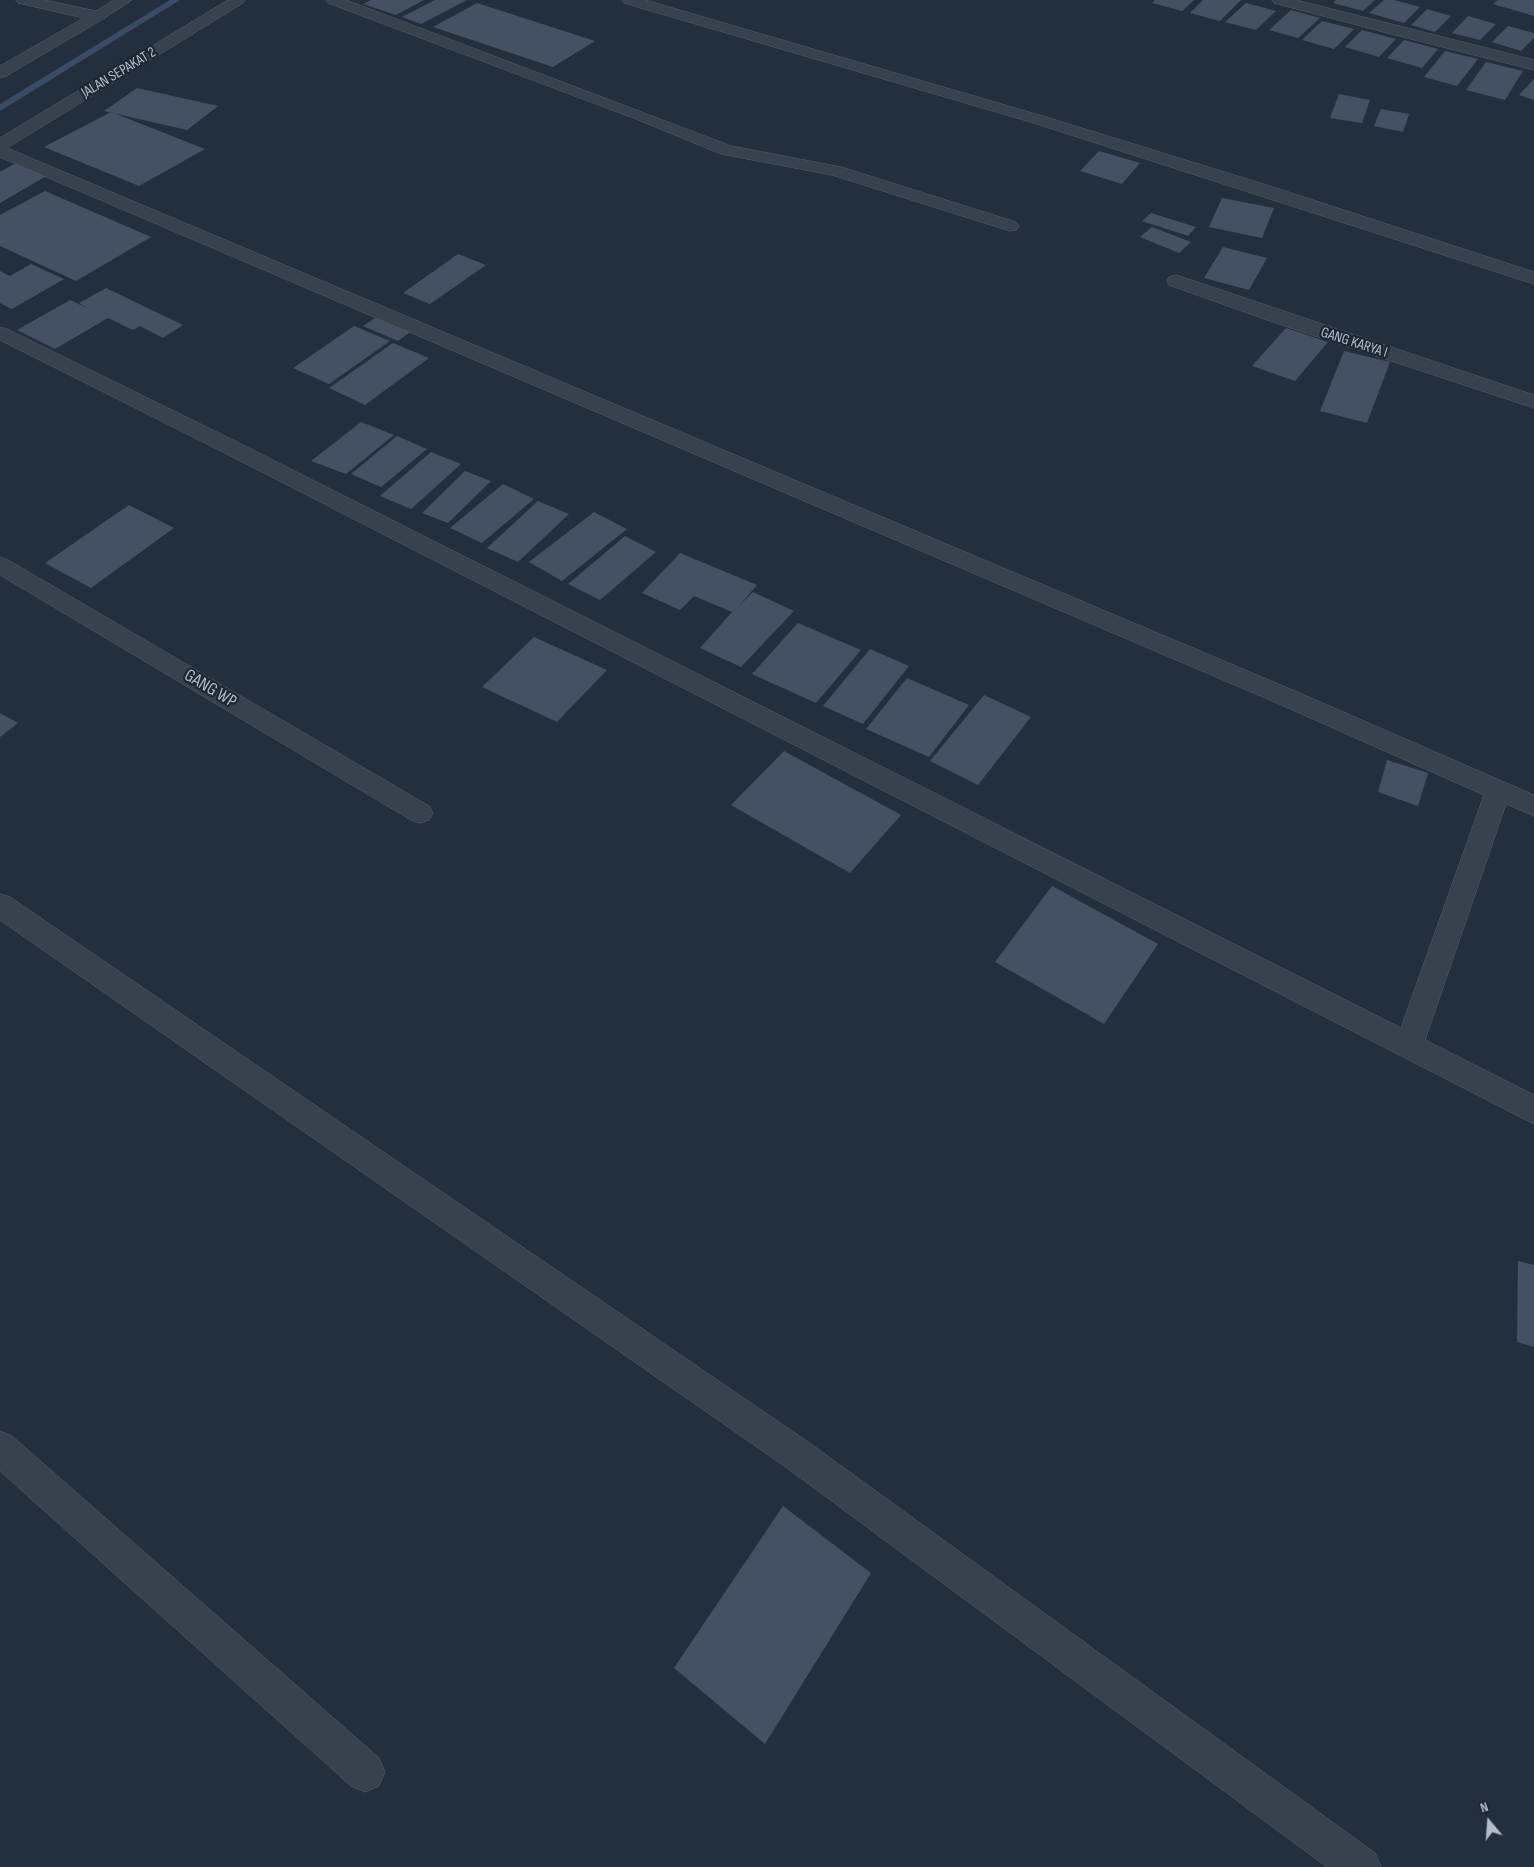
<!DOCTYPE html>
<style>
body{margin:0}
#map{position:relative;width:1534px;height:1867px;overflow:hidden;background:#242f3e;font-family:"Sofia Sans Condensed",sans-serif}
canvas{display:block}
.north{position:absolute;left:1464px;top:1797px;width:50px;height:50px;-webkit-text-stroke:4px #1d2633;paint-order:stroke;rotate:342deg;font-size:14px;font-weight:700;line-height:20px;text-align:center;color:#b4bcc9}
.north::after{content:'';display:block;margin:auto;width:18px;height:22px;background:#b4bcc9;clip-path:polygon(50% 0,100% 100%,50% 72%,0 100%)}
</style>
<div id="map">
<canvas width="1534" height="1867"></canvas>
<div class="north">N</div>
</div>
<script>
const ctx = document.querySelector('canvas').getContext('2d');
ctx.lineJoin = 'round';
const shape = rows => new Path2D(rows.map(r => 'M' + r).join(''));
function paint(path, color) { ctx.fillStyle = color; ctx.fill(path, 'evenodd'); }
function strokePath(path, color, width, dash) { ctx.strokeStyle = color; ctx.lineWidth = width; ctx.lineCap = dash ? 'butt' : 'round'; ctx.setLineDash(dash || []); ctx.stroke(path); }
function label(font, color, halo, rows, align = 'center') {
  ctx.font = font + ' "Sofia Sans Condensed",sans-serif'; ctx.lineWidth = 4.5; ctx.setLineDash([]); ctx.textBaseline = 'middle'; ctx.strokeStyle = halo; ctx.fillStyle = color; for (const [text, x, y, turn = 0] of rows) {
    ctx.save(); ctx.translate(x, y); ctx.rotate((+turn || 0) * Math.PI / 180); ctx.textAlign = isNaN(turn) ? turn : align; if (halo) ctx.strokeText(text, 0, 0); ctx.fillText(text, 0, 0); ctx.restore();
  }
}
paint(shape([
 [170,0,180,0,0,111,0,104,170,0]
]), '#394c67');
paint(shape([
 [371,0,424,0,396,15,363,4],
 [435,0,467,0,421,24,402,17],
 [1155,0,1194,0,1182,11,1152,3],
 [1203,0,1241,0,1220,21,1190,13],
 [1336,0,1375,0,1363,11,1333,3],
 [1384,0,1394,0,1420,7,1404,23,1369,13],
 [1498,0,1534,0,1534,16,1493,4],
 [477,3,595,41,553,67,433,27],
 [1246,3,1276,11,1256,30,1225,22],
 [1427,9,1451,16,1435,32,1411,25],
 [1291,10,1320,18,1298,38,1269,30],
 [1468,16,1496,24,1480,40,1452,33],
 [1322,21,1354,29,1334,49,1302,40],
 [1508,26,1534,33,1534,38,1521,51,1492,42],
 [1362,30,1396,39,1379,57,1345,47],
 [1404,40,1438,49,1422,68,1387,58],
 [1445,51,1478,59,1457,86,1424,77],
 [1486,62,1523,71,1505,100,1466,90],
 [1534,79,1534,100,1519,95],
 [137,88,218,106,187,130,104,111],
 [1339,94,1370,100,1362,123,1330,118],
 [1381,109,1409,114,1403,132,1374,126],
 [111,112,205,149,139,186,44,147],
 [1099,151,1140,163,1122,184,1080,171],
 [16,163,48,175,0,203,0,172],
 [45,191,151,237,76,281,0,246,0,215],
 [1222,198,1274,208,1262,238,1209,227],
 [1151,213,1196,227,1188,236,1142,221],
 [1152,227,1191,242,1179,253,1140,237],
 [1223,247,1267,258,1249,290,1204,278],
 [458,254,486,265,430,304,403,293],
 [31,264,64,279,12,309,0,303,0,271,10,276],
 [106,288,183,325,163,338,140,326,133,330,108,318,55,349,17,330,70,300,89,309,79,303],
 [380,315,414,329,398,341,363,326],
 [354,326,390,341,329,384,293,368],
 [1286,328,1328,342,1295,381,1252,366],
 [393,343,429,358,365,405,329,388],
 [1344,351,1390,362,1367,423,1320,411],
 [361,422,394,435,346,474,311,461],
 [397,436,427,449,381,487,351,474],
 [431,452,461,464,411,509,380,496],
 [465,471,491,481,448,523,422,513],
 [503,484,534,499,482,543,450,528],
 [538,501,569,514,518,562,487,548],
 [129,505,174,528,91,588,45,563],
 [594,512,627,529,562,581,529,562],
 [625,536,656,552,600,600,568,584],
 [680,553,757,585,738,607,753,592,794,611,741,667,700,648,732,612,694,596,680,610,642,593],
 [798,623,861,650,816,703,752,674],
 [534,637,607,670,557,722,482,687],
 [870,649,909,666,863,724,823,706],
 [907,678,969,705,929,757,866,729],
 [984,695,1031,717,978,785,930,761],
 [0,713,18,723,0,737],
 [784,751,901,815,850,873,731,805],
 [1387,760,1428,773,1418,806,1378,792],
 [1052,886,1158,944,1104,1024,995,962],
 [1518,1261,1534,1265,1534,1347,1517,1342],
 [783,1506,871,1573,765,1744,674,1668]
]), '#455162');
const minor = shape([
 [16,0,44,0,96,11,114,0,132,0,103,19,6,76,0,78,0,66,84,18,18,3,16,0],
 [228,0,245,0,243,3,7,148,1295,691,1534,795,1534,816,1506,804,1425,1040,1534,1095,1534,1124,221,451,0,340,0,327,7,329,235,441,1401,1028,1484,795,1277,703,0,157,0,138,228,0],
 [326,0,346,0,731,146,841,167,1016,222,1019,226,1016,230,1010,231,832,175,721,154,636,119,328,3,326,0],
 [622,0,645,0,1046,117,1273,187,1534,272,1534,284,1034,123,624,3,622,0],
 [1272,0,1296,0,1534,60,1534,70,1395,35,1274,3,1272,0],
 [1176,275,1534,395,1534,408,1270,321,1169,285,1167,281,1169,277,1176,275],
 [0,557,8,560,429,806,433,813,429,820,420,823,411,820,0,575,0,557],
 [0,894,10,897,811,1444,1375,1853,1381,1867,1327,1867,787,1468,0,920,0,894],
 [0,1431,12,1436,379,1758,385,1772,379,1786,365,1792,351,1786,0,1471,0,1431]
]);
strokePath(minor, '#565f6c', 1);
paint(minor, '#38414e');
label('15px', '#b4bcc9', '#1d2633', [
 ["JALAN SEPAKAT 2",119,73,-31],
 ["GANG KARYA I",1354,343,18]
]);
label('18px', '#b4bcc9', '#1d2633', [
 ["GANG WP",210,689,31]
]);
</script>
